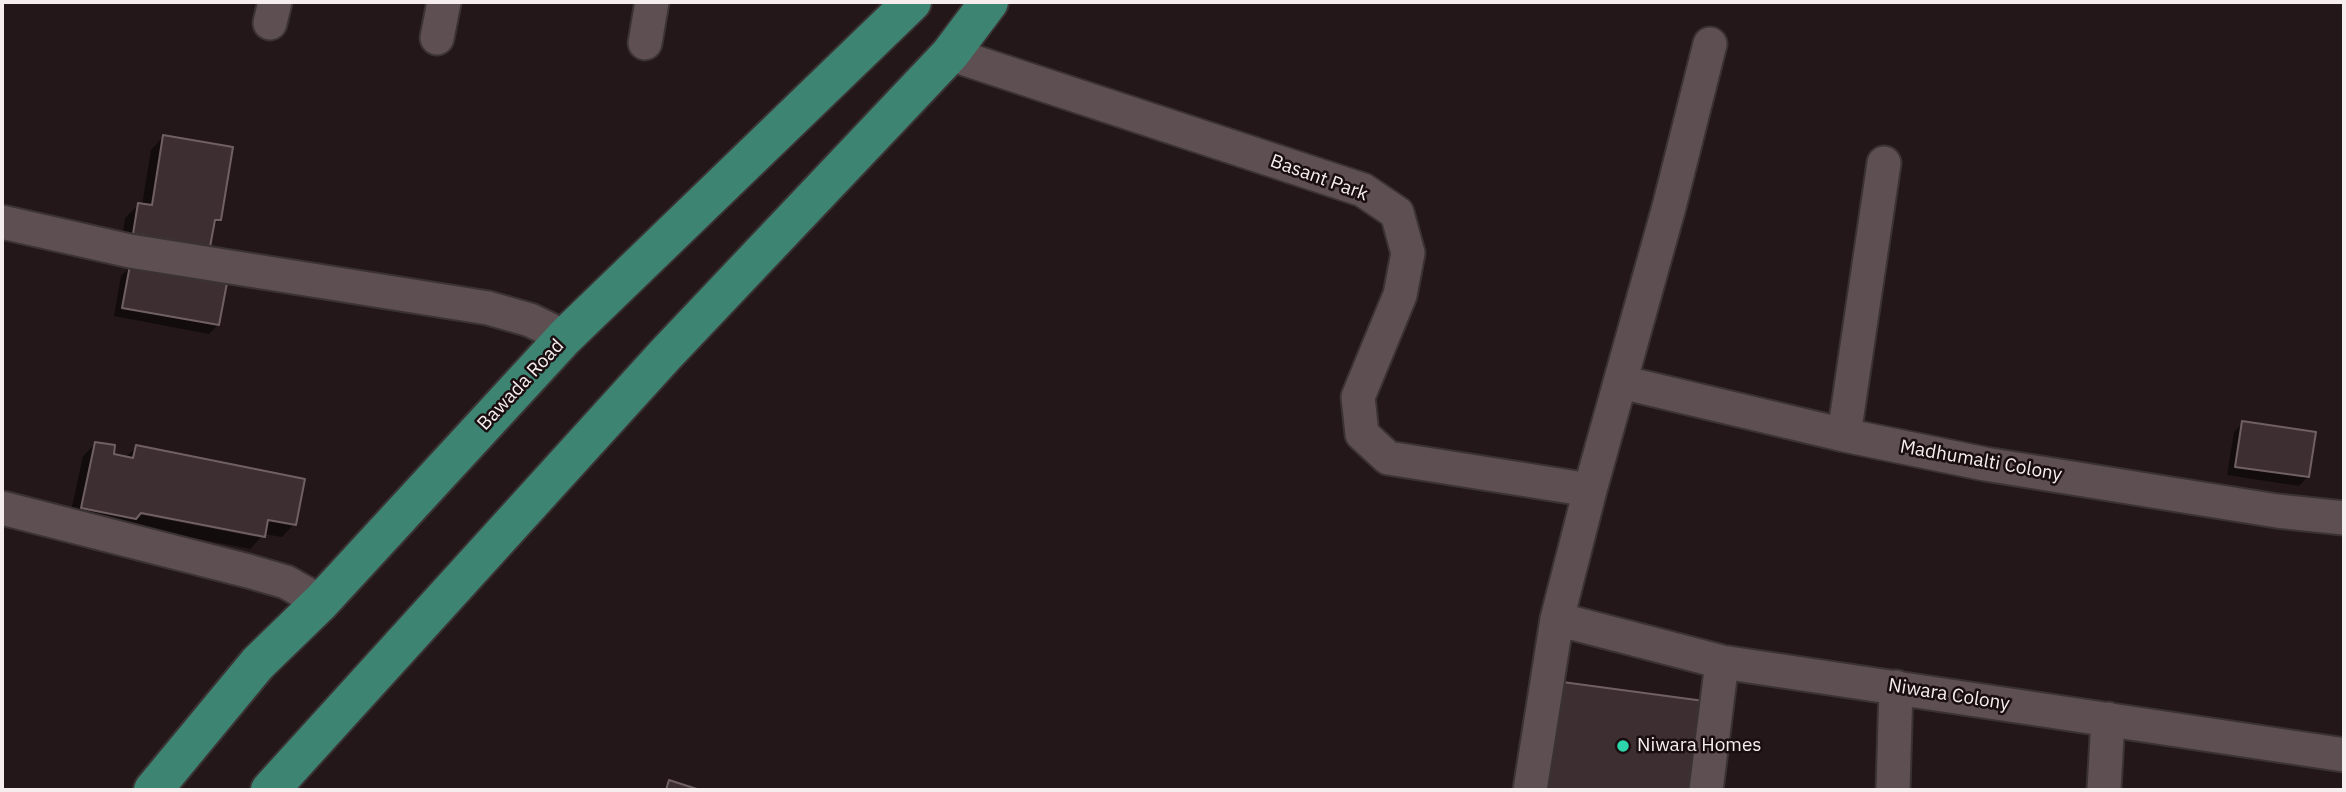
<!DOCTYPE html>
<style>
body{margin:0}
#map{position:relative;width:2346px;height:792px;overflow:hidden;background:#231719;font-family:"IBM Plex Sans",sans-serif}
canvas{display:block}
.frame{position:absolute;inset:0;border:4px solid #f6edee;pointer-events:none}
</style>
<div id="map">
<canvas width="2346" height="792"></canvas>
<div class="frame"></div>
</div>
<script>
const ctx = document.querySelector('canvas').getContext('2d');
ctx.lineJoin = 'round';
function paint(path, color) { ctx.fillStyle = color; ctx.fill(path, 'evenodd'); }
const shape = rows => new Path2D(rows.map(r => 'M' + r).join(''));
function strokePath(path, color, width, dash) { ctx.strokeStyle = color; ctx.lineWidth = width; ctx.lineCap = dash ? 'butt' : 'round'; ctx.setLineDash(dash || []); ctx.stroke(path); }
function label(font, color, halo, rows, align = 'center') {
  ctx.font = font + ' "IBM Plex Sans",sans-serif'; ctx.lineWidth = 5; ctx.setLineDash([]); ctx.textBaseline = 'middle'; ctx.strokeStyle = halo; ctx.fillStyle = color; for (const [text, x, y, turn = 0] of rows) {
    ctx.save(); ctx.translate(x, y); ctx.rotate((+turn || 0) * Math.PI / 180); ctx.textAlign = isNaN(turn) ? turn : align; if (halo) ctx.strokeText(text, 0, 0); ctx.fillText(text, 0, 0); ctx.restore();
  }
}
paint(shape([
 [163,137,219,220,212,227,208,246,121,246,125,218,138,205,142,205,151,150],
 [130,267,218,325,209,334,114,316,121,276],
 [2243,423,2308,477,2299,486,2227,475,2234,432],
 [96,443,112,455,125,458,136,447,294,524,282,537,264,534,250,549,128,525,69,520,83,456],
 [133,509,256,534,256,537,132,513],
 [1540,698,1694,790,1528,790]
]), '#0007');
const building = shape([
 [163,135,233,147,221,220,215,220,210,247,133,234,138,203,152,205,163,135],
 [130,265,227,283,219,325,122,308,130,265],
 [2242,421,2316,432,2309,477,2235,467,2242,421],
 [95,442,115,445,114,454,133,458,136,445,305,479,296,525,268,520,265,537,141,513,136,519,81,508,95,442],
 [1555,681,1704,701,1696,790,1541,790,1555,681],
 [669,780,700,790,666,790,669,780]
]);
paint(building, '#3d2f31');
strokePath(building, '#706063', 2);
const street = shape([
 [270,23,275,2],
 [437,38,444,2],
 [645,43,652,2],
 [950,54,1363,190,1397,213,1408,253,1400,295,1358,397,1362,434,1388,458,1590,490],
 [2,222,130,251,488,308,530,320,565,337],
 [1621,382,1844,435,1985,464,2277,511,2344,518],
 [1844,435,1884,163],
 [2,508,248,571,286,582,321,602],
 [1557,619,1722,662,2344,755],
 [1530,790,1557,619,1590,490,1669,207,1710,44],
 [1706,790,1722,662],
 [1893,790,1896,687],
 [2104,790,2108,719]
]);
const primary = shape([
 [153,790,258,663,321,602,565,337,912,2],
 [270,790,665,355,950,54,989,2]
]);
strokePath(street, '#3b3234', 37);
strokePath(primary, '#3b3234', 42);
strokePath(street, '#5e4f52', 33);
strokePath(primary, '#3d8572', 38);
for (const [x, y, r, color] of [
 [1623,746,7,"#2dd5ab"]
]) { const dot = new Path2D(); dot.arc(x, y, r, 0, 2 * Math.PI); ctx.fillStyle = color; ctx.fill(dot); strokePath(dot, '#1a0e10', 2.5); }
label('19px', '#f6edee', '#1a0e10', [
 ["Basant Park",1319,178,20],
 ["Bawada Road",521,385,-47],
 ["Madhumalti Colony",1981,461,10],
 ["Niwara Colony",1949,695,9]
]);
label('19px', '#f6edee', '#1a0e10', [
 ["Niwara Homes",1637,746]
], 'left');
</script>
